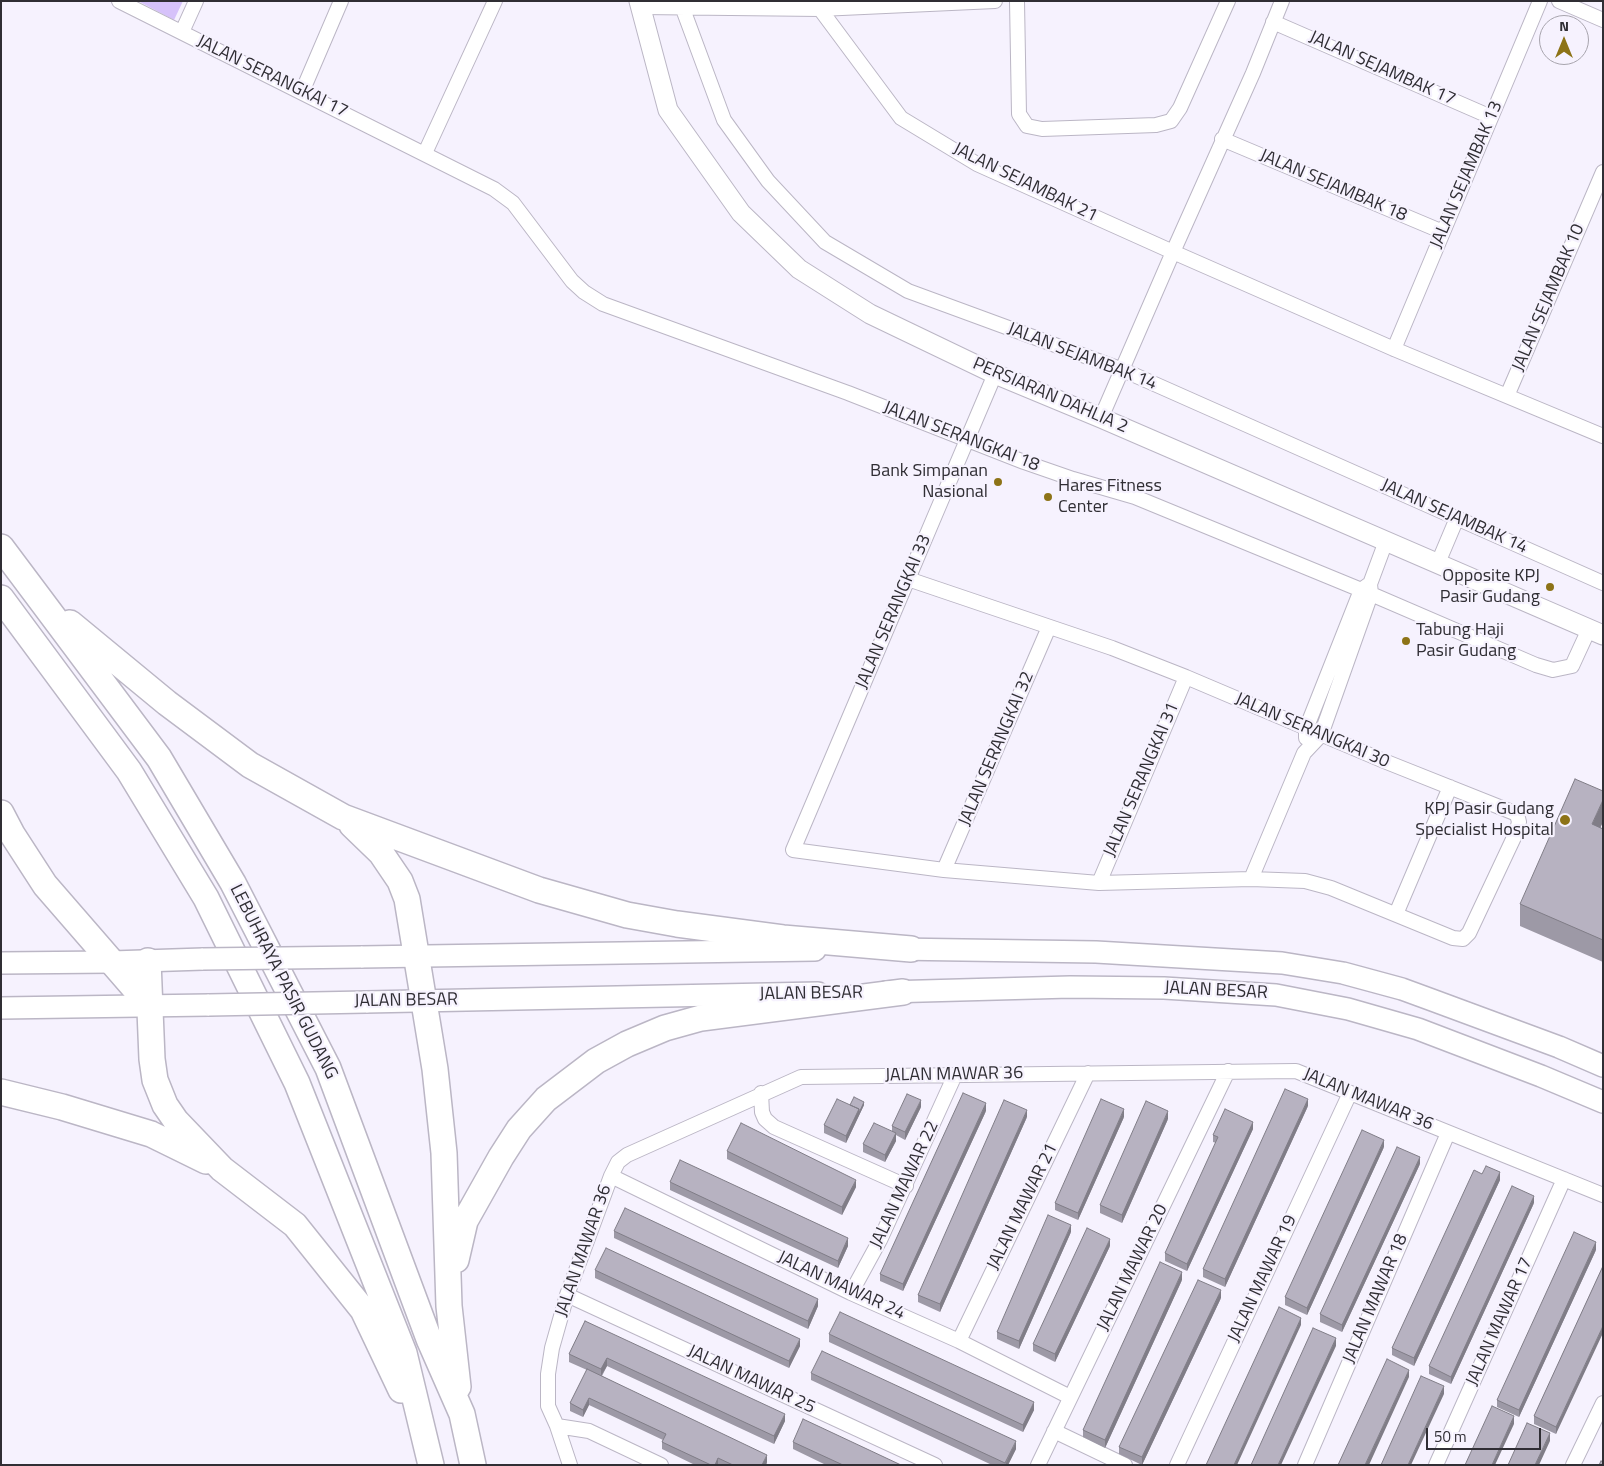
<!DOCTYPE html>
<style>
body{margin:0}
#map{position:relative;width:1604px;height:1466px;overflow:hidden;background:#f6f2fe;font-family:"Titillium Web",sans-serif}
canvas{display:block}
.frame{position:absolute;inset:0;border:2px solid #302e34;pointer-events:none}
.north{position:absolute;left:1539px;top:15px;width:50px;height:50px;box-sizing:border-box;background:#f6f2fe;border:1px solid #a7a4ad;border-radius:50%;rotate:0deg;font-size:14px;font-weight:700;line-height:20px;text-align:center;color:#302e34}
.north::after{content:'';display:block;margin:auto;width:18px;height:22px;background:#8d7317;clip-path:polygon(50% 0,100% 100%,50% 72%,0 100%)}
.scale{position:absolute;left:1426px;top:1428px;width:115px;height:22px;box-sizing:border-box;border:2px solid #302e34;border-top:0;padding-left:6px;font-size:15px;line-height:18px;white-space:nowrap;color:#302e34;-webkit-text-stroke:4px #f6f2fe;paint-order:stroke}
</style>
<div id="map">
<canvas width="1604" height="1466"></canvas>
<div class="frame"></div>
<div class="north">N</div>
<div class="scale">50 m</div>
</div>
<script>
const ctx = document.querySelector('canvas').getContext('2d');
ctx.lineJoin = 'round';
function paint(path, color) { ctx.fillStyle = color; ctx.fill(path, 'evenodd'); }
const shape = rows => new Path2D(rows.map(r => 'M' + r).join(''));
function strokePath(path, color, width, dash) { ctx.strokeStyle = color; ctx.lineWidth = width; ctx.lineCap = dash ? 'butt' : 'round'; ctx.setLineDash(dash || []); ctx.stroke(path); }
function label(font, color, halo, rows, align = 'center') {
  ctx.font = font + ' "Titillium Web",sans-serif'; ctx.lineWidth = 4.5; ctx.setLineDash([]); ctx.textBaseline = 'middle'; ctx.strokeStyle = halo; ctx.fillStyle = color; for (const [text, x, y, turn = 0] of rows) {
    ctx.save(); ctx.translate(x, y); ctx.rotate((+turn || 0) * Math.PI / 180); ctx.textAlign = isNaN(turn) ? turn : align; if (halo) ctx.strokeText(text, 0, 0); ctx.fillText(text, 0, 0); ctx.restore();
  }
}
paint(shape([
 [138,1,183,1,174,20]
]), '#d6c2fa');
const street = shape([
 [119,1,494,189,513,203,572,281,584,292,603,304,848,393,1024,462,1073,479,1135,497,1371,594,1536,665,1553,670,1572,666,1589,629],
 [680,1,724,120,768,181,825,242,908,291,1123,370,1603,583],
 [819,1,820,9,901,118,977,164,1173,252,1394,349,1603,436],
 [1017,1,1019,114,1027,126,1042,129,1156,125,1171,121,1180,108,1228,1],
 [1559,1,1603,20],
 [641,7,820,9,995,1],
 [1273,22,1491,117],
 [182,32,196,1],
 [302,92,341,1],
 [1222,139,1443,232],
 [425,153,495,1],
 [1394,349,1540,1],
 [1507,396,1603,172],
 [1101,418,1173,252,1253,73,1282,1],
 [1438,563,1457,518],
 [908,579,1112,648,1186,677,1384,761,1517,814,1519,822,1516,833,1469,933,1463,939,1453,938,1331,888,1305,881,1251,879,1099,883,944,870,793,850,908,579,936,513,995,374],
 [1306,738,1306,729,1361,590,1368,585],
 [944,870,1049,627],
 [1251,879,1304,753,1321,735,1371,594,1370,584,1386,541],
 [1099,883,1186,677],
 [1396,914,1450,787],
 [761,1093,762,1112,765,1119,774,1127,906,1186],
 [611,1176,851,1293,959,1341,1070,1397],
 [851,1293,880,1240,955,1075],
 [567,1295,935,1465],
 [959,1341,1088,1073],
 [557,1426,589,1431,661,1465],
 [1054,1431,1125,1465],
 [570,1465,557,1426,548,1406,548,1374,552,1348,567,1295,611,1176,618,1162,627,1155,801,1077,1296,1071,1603,1195],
 [1038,1465,1228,1071],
 [1177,1465,1350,1093],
 [1305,1465,1448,1133],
 [1436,1465,1564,1179],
 [1573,1465,1603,1403]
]);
const secondary = shape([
 [639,1,668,110,741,213,799,269,870,314,995,374,1101,418,1603,635]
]);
const primary = shape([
 [896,949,1096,952,1282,963,1343,973,1402,989,1432,1000,1559,1047,1603,1066],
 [361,957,815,950],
 [1,963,112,962,203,959],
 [886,992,1070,987,1164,988,1276,995,1348,1009,1418,1029,1541,1076,1603,1102],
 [366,1002,818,993],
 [1,1008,209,1005]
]);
const highway = shape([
 [1,547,159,758,233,883,328,1068,429,1339,462,1414,473,1465],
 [1,598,129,771,206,898,297,1083,404,1353,431,1465],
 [70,623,167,703,250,765,343,817,539,890,627,915,677,924,783,938,911,949],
 [1,813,12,834,45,885,150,1006],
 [352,825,381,853,400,881,407,899,435,1069,444,1153,449,1306,458,1387],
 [148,961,152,1059,155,1080,165,1105,176,1121,222,1169,295,1225,363,1310,401,1390],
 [1,1092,62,1107,151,1134,206,1161],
 [456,1260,465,1221,501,1157,519,1129,546,1099,596,1061,627,1044,665,1028,701,1018,903,992]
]);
strokePath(street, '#bbb6c5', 16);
strokePath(secondary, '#bbb6c5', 21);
strokePath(primary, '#bbb6c5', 24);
strokePath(highway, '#bbb6c5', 28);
strokePath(street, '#fff', 14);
strokePath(secondary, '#fff', 19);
strokePath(primary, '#fff', 21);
strokePath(highway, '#fff', 25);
const primaryBridge = shape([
 [203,959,361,957],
 [209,1005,366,1002]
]);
strokePath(primaryBridge, '#bbb6c5', 24, []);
strokePath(primaryBridge, '#fff', 21);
paint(shape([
 [1600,827,1603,829,1603,962,1520,926,1520,904],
 [850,1105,864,1105,846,1143,824,1133,824,1125],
 [1308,1106,1225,1287,1203,1277,1203,1269],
 [921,1107,905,1140,896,1135,896,1141,885,1162,863,1152,863,1144,892,1131,892,1126],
 [986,1111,903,1291,880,1281,880,1274],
 [1027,1117,940,1312,918,1302,918,1295],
 [1124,1117,1078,1220,1055,1210,1055,1203],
 [1168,1119,1122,1223,1100,1213,1100,1205],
 [1253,1129,1187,1271,1165,1261,1165,1253,1216,1143,1213,1142,1213,1135],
 [1384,1147,1307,1315,1285,1305,1285,1297],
 [727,1151,856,1187,842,1215,727,1159],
 [1420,1164,1342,1332,1320,1322,1320,1314],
 [1482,1174,1500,1180,1414,1366,1392,1355,1392,1348],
 [670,1182,848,1246,838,1268,670,1190],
 [1534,1203,1451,1384,1429,1374,1429,1366],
 [614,1231,818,1306,808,1329,614,1238],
 [1071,1232,1019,1349,997,1339,997,1332],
 [1110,1246,1055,1362,1033,1351,1033,1344],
 [1596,1250,1519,1417,1497,1407,1497,1400],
 [1603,1266,1556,1434,1534,1424,1534,1416],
 [595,1270,800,1346,789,1368,595,1278],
 [1182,1280,1105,1448,1083,1437,1083,1430],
 [1221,1298,1142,1465,1119,1454,1119,1447],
 [585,1321,785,1421,774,1444,607,1366,602,1376,767,1462,766,1465,695,1465,662,1449,662,1442,663,1440,589,1405,583,1417,570,1411,570,1403,587,1370,569,1362,569,1354],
 [829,1334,1034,1410,1023,1432,829,1342],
 [811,1373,1016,1449,1008,1465,992,1465,811,1380],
 [793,1442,901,1465,826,1465,793,1449]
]), '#9d99a6');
paint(shape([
 [1603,800,1603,822,1592,846,1592,824],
 [1308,1099,1308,1106,1225,1287,1225,1279],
 [921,1100,921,1107,905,1140,905,1132],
 [864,1102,864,1105,846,1143,846,1136,859,1109],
 [986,1103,986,1111,903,1291,903,1284],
 [1124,1109,1124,1117,1078,1220,1078,1213],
 [1027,1110,1027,1117,940,1312,940,1304],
 [1168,1111,1168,1119,1122,1223,1122,1215],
 [1253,1122,1253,1129,1187,1271,1187,1264],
 [896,1133,896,1141,885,1162,885,1155],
 [1384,1140,1384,1147,1307,1315,1307,1308],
 [1420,1157,1420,1164,1342,1332,1342,1325],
 [1500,1172,1500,1180,1414,1366,1414,1358],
 [856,1180,856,1187,842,1215,842,1207],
 [1534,1196,1534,1203,1451,1384,1451,1377],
 [1071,1225,1071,1232,1019,1349,1019,1341],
 [848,1238,848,1246,838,1268,838,1261],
 [1110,1239,1110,1246,1055,1362,1055,1354],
 [1596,1242,1596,1250,1519,1417,1519,1410],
 [1182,1272,1182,1280,1105,1448,1105,1440],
 [1221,1290,1221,1298,1142,1465,1142,1457],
 [818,1299,818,1306,808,1329,808,1321],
 [1301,1318,1301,1325,1237,1465,1234,1465],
 [1603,1326,1603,1333,1556,1434,1556,1427],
 [1336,1338,1336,1346,1281,1465,1278,1465],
 [800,1339,800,1346,789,1368,789,1361],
 [607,1358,607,1366,601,1376,601,1369],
 [1409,1370,1409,1377,1369,1465,1365,1465],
 [1444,1386,1444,1394,1411,1465,1408,1465],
 [589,1398,589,1405,583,1417,583,1410],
 [1034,1402,1034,1410,1023,1432,1023,1425],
 [785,1414,785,1421,774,1444,774,1436],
 [1514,1416,1514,1424,1495,1465,1492,1465],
 [1550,1433,1550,1441,1539,1465,1535,1465],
 [1016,1441,1016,1449,1008,1465,1005,1465],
 [767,1455,767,1462,766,1465,762,1465],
 [718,1458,718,1465,715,1465]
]), '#807d87');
const building = shape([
 [1575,779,1603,791,1603,800,1592,824,1603,829,1603,940,1520,904,1575,779],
 [1285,1089,1308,1099,1225,1279,1203,1269,1285,1089],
 [963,1093,986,1103,903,1284,880,1274,963,1093],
 [907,1094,921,1100,905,1132,892,1126,907,1094],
 [854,1097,864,1102,859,1113,859,1109,850,1105,854,1097],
 [837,1099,859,1109,846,1136,824,1125,837,1099],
 [1101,1099,1124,1109,1078,1213,1055,1203,1101,1099],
 [1004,1100,1027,1110,940,1304,918,1295,1004,1100],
 [1146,1101,1168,1111,1122,1215,1100,1205,1146,1101],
 [1225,1109,1253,1122,1187,1264,1165,1253,1218,1137,1213,1135,1225,1109],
 [741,1123,856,1180,842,1207,727,1151,741,1123],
 [874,1123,896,1133,885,1155,863,1144,874,1123],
 [1362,1130,1384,1140,1307,1308,1285,1297,1362,1130],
 [1397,1147,1420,1157,1342,1325,1320,1314,1397,1147],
 [680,1160,848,1238,838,1261,670,1182,680,1160],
 [1486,1166,1500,1172,1414,1358,1392,1348,1474,1170,1482,1174,1486,1166],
 [1512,1186,1534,1196,1451,1377,1429,1366,1512,1186],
 [625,1208,818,1299,808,1321,614,1231,625,1208],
 [1048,1215,1071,1225,1019,1341,997,1332,1048,1215],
 [1087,1228,1110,1239,1055,1354,1033,1344,1087,1228],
 [1574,1232,1596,1242,1519,1410,1497,1400,1574,1232],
 [606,1248,800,1339,789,1361,595,1270,606,1248],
 [1160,1262,1182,1272,1105,1440,1083,1430,1160,1262],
 [1603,1266,1603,1326,1556,1427,1534,1416,1603,1266],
 [1198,1280,1221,1290,1142,1457,1119,1447,1198,1280],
 [1279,1307,1301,1318,1234,1465,1206,1465,1279,1307],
 [840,1312,1034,1402,1023,1425,829,1334,840,1312],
 [585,1321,785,1414,774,1436,607,1358,601,1369,569,1354,585,1321],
 [1313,1328,1336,1338,1278,1465,1251,1465,1313,1328],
 [822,1351,1016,1441,1005,1463,811,1373,822,1351],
 [1387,1359,1409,1370,1365,1465,1338,1465,1387,1359],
 [587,1369,767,1455,762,1465,733,1465,718,1458,715,1465,711,1465,662,1442,666,1434,589,1398,583,1410,570,1403,587,1369],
 [1421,1376,1444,1386,1408,1465,1381,1465,1421,1376],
 [1492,1406,1514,1416,1492,1465,1465,1465,1492,1406],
 [803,1419,901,1465,843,1465,793,1442,803,1419],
 [1527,1423,1550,1433,1535,1465,1508,1465,1527,1423],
 [1601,1461,1603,1462,1603,1465,1599,1465,1601,1461]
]);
paint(building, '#b7b2c1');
strokePath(building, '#807d87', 1);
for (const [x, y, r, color] of [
 [998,482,5,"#8d7317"],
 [1048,497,5,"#8d7317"],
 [1550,587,5,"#8d7317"],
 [1406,641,5,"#8d7317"],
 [1565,820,6,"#8d7317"]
]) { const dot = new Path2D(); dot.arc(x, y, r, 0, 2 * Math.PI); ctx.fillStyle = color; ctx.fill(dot); strokePath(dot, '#f6f2fe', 2); }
label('18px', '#302e34', '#f6f2fe', [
 ["JALAN SEJAMBAK 17",1382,69,24],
 ["JALAN SERANGKAI 17",272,77,26],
 ["JALAN SEJAMBAK 13",1467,175,-67],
 ["JALAN SEJAMBAK 21",1025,183,26],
 ["JALAN SEJAMBAK 18",1333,186,23],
 ["JALAN SEJAMBAK 10",1549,298,-67],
 ["JALAN SEJAMBAK 14",1082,357,21],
 ["PERSIARAN DAHLIA 2",1050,396,23],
 ["JALAN SERANGKAI 18",961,437,21],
 ["JALAN SEJAMBAK 14",1454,517,24],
 ["JALAN SERANGKAI 33",894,612,-67],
 ["JALAN SERANGKAI 30",1312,731,23],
 ["JALAN SERANGKAI 32",997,749,-67],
 ["JALAN SERANGKAI 31",1142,780,-67],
 ["LEBUHRAYA PASIR GUDANG",283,982,63],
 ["JALAN BESAR",1216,991,3],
 ["JALAN BESAR",811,994,-1],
 ["JALAN BESAR",406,1001,-1],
 ["JALAN MAWAR 36",954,1075,-1],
 ["JALAN MAWAR 36",1368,1100,22],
 ["JALAN MAWAR 22",905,1185,-65],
 ["JALAN MAWAR 21",1023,1207,-64],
 ["JALAN MAWAR 36",584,1251,-71],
 ["JALAN MAWAR 20",1133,1268,-64],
 ["JALAN MAWAR 19",1263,1279,-65],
 ["JALAN MAWAR 24",841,1286,25],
 ["JALAN MAWAR 18",1376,1299,-67],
 ["JALAN MAWAR 17",1500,1322,-66],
 ["JALAN MAWAR 25",751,1380,25]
]);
label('18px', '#302e34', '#f6f2fe', [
 ["Bank Simpanan",988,472],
 ["Nasional",988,493],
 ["Hares Fitness",1058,487,"left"],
 ["Center",1058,508,"left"],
 ["Opposite KPJ",1540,577],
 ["Pasir Gudang",1540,598],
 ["Tabung Haji",1416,631,"left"],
 ["Pasir Gudang",1416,652,"left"],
 ["KPJ Pasir Gudang",1554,810],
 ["Specialist Hospital",1554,831]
], 'right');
</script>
